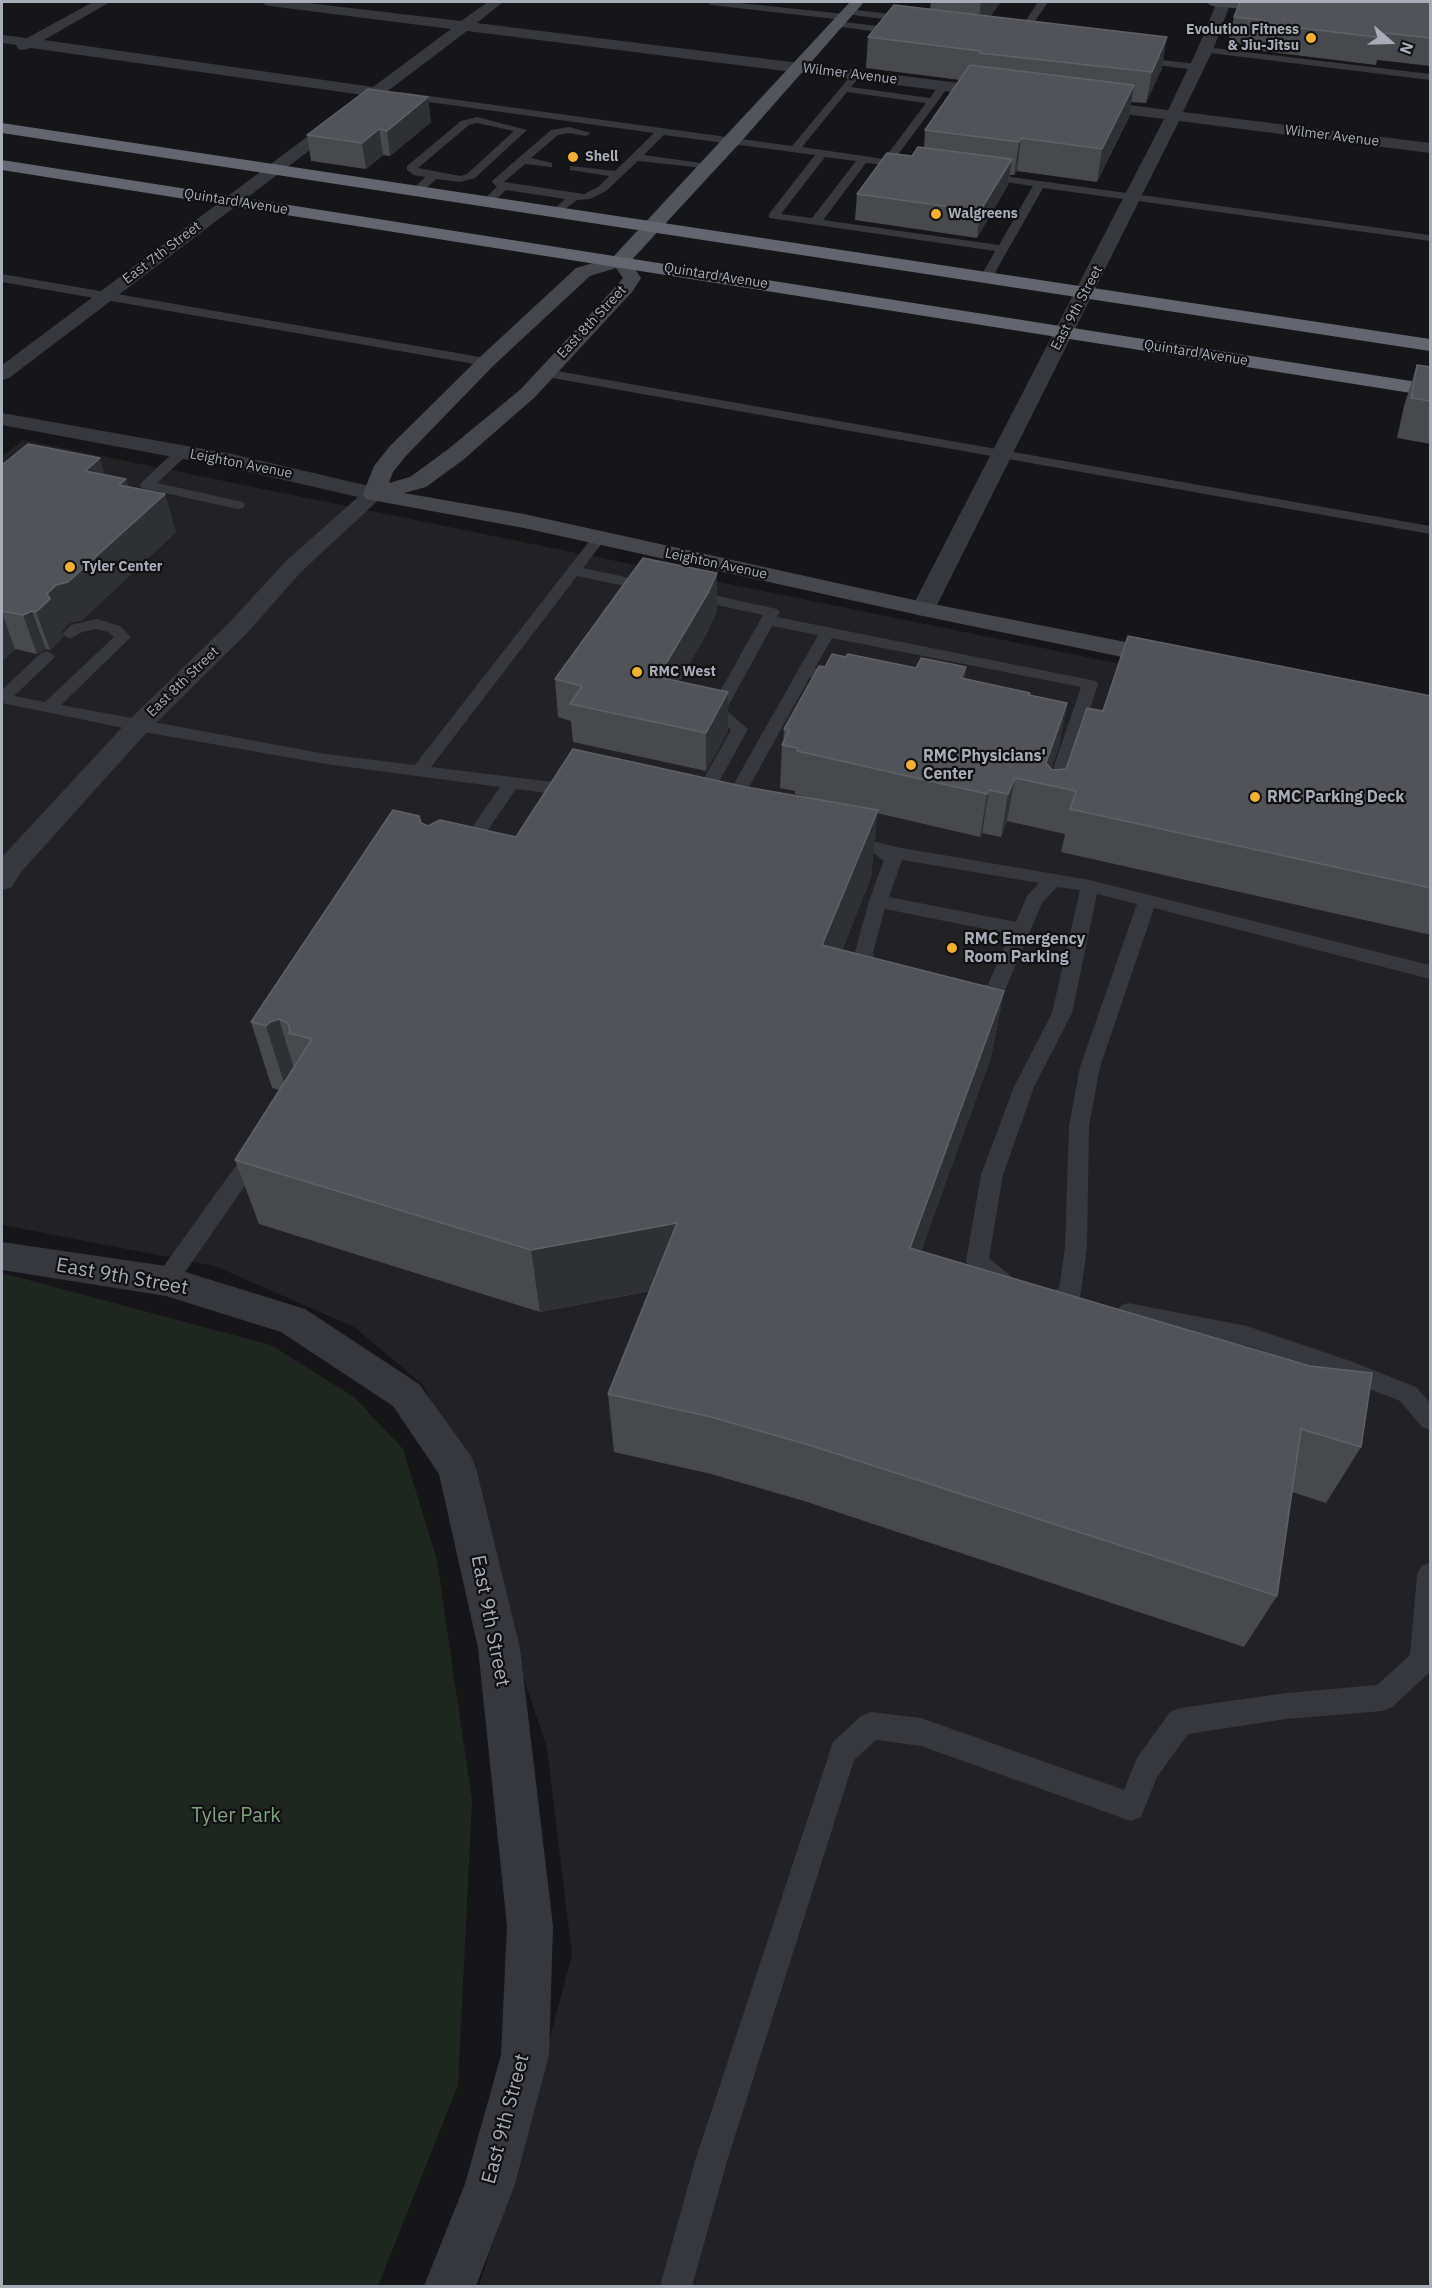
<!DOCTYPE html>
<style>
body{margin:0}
#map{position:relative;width:1432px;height:2288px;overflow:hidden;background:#161618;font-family:"IBM Plex Sans",sans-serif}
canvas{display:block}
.frame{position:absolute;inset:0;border:3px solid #a8adb8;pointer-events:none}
.north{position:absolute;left:1360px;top:12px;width:60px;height:60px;-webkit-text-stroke:4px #111113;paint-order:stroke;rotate:110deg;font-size:16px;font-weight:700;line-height:24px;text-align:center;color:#a8adb8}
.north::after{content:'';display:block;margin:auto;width:21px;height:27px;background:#a8adb8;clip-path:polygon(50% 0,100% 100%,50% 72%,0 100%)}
</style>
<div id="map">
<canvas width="1432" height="2288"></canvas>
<div class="frame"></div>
<div class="north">N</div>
</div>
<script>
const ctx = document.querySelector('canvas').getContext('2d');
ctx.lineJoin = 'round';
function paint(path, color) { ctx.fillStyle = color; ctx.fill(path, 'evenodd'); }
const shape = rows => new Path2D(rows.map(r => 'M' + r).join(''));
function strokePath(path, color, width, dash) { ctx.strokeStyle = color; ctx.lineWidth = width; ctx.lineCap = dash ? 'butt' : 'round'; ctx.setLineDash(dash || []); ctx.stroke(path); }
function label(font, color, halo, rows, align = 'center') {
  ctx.font = font + ' "IBM Plex Sans",sans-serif'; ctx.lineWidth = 4.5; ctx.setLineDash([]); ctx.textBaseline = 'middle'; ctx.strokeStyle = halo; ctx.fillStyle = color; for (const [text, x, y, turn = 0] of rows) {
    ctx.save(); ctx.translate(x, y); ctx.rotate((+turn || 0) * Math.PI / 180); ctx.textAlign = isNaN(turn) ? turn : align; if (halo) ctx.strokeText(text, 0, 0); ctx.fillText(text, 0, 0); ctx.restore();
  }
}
paint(shape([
 [23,440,1430,727,1430,2286,479,2286,506,2202,572,1955,547,1748,510,1638,477,1487,422,1384,354,1327,215,1266,2,1225,2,456]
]), '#222225');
paint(shape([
 [2,1273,271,1345,354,1397,403,1449,437,1560,472,1801,458,2085,378,2286,2,2286]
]), '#1e261f');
paint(shape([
 [706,2,731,2,844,14,849,17,844,20,711,5,706,2],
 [1038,2,1048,2,1026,34,1005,32,1003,30,1008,27,1020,29,1038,2],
 [849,9,913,17,918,20,913,23,846,14,844,12,849,9],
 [837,21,901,29,906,32,901,35,834,26,834,22,837,21],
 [1205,47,1430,74,1430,80,1202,52,1200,50,1205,47],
 [1135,57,1197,64,1202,67,1197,70,1132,62,1130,60,1135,57],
 [856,72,861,75,851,87,930,98,940,84,949,86,894,160,911,163,911,167,866,163,823,220,999,245,1033,186,978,178,977,176,982,173,1430,235,1430,241,1043,188,992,278,986,282,980,278,995,251,769,218,769,214,815,155,664,135,644,155,708,164,713,167,712,169,638,161,606,191,590,199,577,200,556,216,550,213,565,199,506,190,490,205,482,205,482,201,497,187,492,182,493,180,551,130,569,127,591,133,586,136,569,133,558,135,531,158,552,163,552,167,525,164,504,182,584,194,598,187,609,176,570,170,570,166,615,171,654,133,400,98,395,95,400,92,792,146,853,73,856,72],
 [847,92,926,103,884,159,802,147,847,92],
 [825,157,856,161,812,218,781,214,825,157],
 [477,117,527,130,475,178,460,182,436,179,420,194,412,194,412,190,425,177,414,175,407,170,407,166,461,121,477,117],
 [477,123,514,131,467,174,460,176,418,168,469,125,477,123],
 [2,274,486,358,492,362,486,366,2,282,2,274],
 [546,369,1430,526,1430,534,541,376,540,373,541,370,546,369],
 [182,448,187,449,189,452,187,455,157,483,243,502,245,505,243,508,238,509,142,488,140,485,142,482,177,449,182,448],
 [599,534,606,538,583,568,658,584,661,587,658,590,653,592,577,576,431,767,577,785,583,787,586,791,583,795,577,797,516,789,470,856,464,858,458,856,455,852,500,787,326,764,138,731,2,703,2,690,41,653,47,651,55,656,53,659,14,696,45,702,114,637,108,632,96,629,82,632,70,639,62,634,71,625,97,619,120,626,131,637,61,705,326,754,415,765,594,535,599,534],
 [690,590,777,609,780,612,777,617,1096,681,1098,684,1062,795,1059,799,1053,801,1047,799,1044,795,1081,687,832,638,815,668,847,675,849,678,841,683,810,677,734,814,722,814,719,810,818,635,772,626,726,710,748,729,704,809,692,809,689,805,731,730,709,711,763,615,685,598,682,595,685,592,690,590],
 [846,834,896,847,1090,880,1430,965,1430,979,1154,908,1100,1067,1089,1126,1087,1248,1080,1298,1077,1305,1069,1307,1044,1307,1036,1305,1033,1298,1036,1291,1059,1289,1065,1248,1069,1126,1080,1067,1137,904,1097,894,1072,1013,1034,1087,1003,1175,989,1258,1018,1282,1021,1289,1018,1296,1010,1298,1002,1296,969,1267,966,1261,981,1175,1014,1087,1052,1013,1080,890,1057,887,1042,903,1002,997,995,999,969,997,962,995,959,990,962,985,969,983,988,985,1010,934,885,909,873,952,874,961,890,965,893,970,890,975,883,977,864,973,857,971,854,966,855,952,869,901,884,860,879,858,876,854,840,844,837,840,840,836,846,834],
 [902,860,1039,883,1027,896,1016,922,889,897,902,860],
 [257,1144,264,1146,268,1152,264,1158,174,1288,166,1290,158,1288,155,1281,158,1274,250,1146,257,1144],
 [1128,1303,1247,1326,1350,1361,1416,1387,1430,1403,1430,1430,1422,1427,1400,1401,1344,1379,1247,1346,1120,1320,1117,1313,1120,1306,1128,1303],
 [1430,1563,1430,1672,1392,1707,1383,1711,1286,1719,1188,1734,1157,1777,1141,1817,1131,1821,921,1746,876,1740,854,1760,728,2158,692,2286,660,2286,696,2158,833,1742,861,1716,871,1712,921,1718,1124,1790,1137,1758,1170,1712,1180,1708,1286,1693,1377,1685,1410,1655,1417,1575,1421,1566,1430,1563]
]), '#37383d');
paint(shape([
 [93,2,110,2,44,40,373,87,451,29,270,6,265,5,263,2,300,2,461,21,488,2,503,2,477,23,1000,88,1008,93,1000,98,467,31,9,378,2,380,2,365,363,95,31,48,23,50,18,49,16,45,2,43,2,35,27,38,93,2],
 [1217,2,1231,2,1213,50,1183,112,1430,143,1430,153,1179,121,935,609,932,614,923,616,914,614,911,609,1164,119,1084,109,1076,104,1084,99,1168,110,1197,50,1217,2],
 [2,413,232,454,382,489,385,494,302,571,247,633,147,732,22,871,12,887,2,890,2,857,129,720,229,623,286,561,358,497,232,468,2,425,2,413],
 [2,1242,166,1266,305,1309,419,1384,471,1456,476,1468,520,1648,553,1926,549,2055,515,2184,476,2286,424,2286,465,2184,501,2055,507,1926,478,1648,439,1474,393,1406,281,1332,166,1296,2,1270,2,1242]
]), '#37383d');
paint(shape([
 [1205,2,1250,2,1282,5,1289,9,1282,13,1212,6,1205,2],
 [620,255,627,257,641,278,632,292,535,397,463,460,426,487,404,493,524,514,923,602,1166,650,1175,653,1179,658,1175,663,1166,666,923,616,524,528,366,499,363,494,374,466,390,446,479,358,576,268,620,255],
 [616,268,623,278,618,284,521,389,447,450,410,477,389,483,393,472,406,456,493,366,590,276,616,268]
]), '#45474d');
paint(shape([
 [850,2,864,2,738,145,627,265,613,265,611,261,613,257,850,2]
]), '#53555c');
paint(shape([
 [2,123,1430,339,1430,351,2,133,2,123],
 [2,160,1430,384,1430,396,2,170,2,160]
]), '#63666e');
paint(shape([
 [931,2,1001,2,990,16,1162,68,1146,103,1131,102,1129,117,1097,182,1017,171,1014,175,1010,175,1008,185,977,238,855,220,857,194,924,148,925,130,960,80,866,68,868,37,930,9],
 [1240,2,1431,2,1431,66,1377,60,1376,65,1254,50,1255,46,1228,43,1234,17],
 [431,122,390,156,383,155,366,169,311,161,307,135],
 [1417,365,1431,367,1431,444,1397,438,1404,406],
 [2,465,105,475,126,479,128,487,176,532,82,620,69,623,61,632,63,637,50,650,46,649,37,654,15,649,2,661],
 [717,573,717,611,709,629,679,682,728,692,728,731,706,771,573,742,571,721,558,717,555,679],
 [846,657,916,668,966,667,965,679,1030,696,1067,703,1059,746,1051,769,1052,770,1066,769,1103,711,1431,696,1431,935,1061,852,1065,834,1007,821,1001,837,982,833,980,837,877,813,871,877,842,950,1004,991,991,1057,921,1251,1361,1447,1326,1503,1292,1492,1277,1596,1244,1647,804,1501,711,1474,614,1452,608,1394,650,1291,540,1312,259,1224,235,1160,279,1090,272,1088,251,1022,421,823,428,826,516,837,746,787,811,798,795,794,795,791,780,788,782,745,783,742,784,729,825,667]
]), '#47494d');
paint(shape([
 [981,2,1001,2,977,35],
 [1167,37,1162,68,1146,103,1152,72],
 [1134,85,1129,117,1097,182,1102,149],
 [428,97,431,122,390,156,387,131],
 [379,129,383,155,366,169,362,143],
 [1021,138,1017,171,1014,175,1019,142],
 [1012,159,1008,185,977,238,980,211],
 [100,458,111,496,85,471],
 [126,479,137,516,119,485],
 [165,494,176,532,82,620,69,623,61,632,63,637,50,650,36,612,47,594,56,585],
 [717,573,717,611,709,629,660,715,658,677],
 [32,611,46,649,37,654,23,615],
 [2,613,15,649,2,661],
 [966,667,960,710,961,678],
 [728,692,728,731,706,771,706,733],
 [1067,703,1059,746,1045,785,1046,763],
 [1015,778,1007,821,1001,837,1008,794],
 [989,790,982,833,980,837,987,794],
 [878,810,871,877,817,1011,822,945],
 [1004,991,991,1057,900,1309,910,1248],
 [279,1019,299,1085,287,1092,266,1026,270,1022],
 [677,1223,679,1285,540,1312,531,1250]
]), '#2f3033');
const building = shape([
 [1240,2,1431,2,1431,38,1385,33,1383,38,1260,23,1262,20,1234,17,1240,2],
 [894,5,1167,37,1152,72,979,53,980,51,868,37,894,5],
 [970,65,1134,85,1102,149,1021,138,1019,142,925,130,970,65],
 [368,89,428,97,387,131,379,129,362,143,307,135,368,89],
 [918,147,1012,159,980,211,857,194,887,153,912,156,918,147],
 [1417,365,1431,367,1431,401,1411,398,1417,365],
 [28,444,100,458,85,471,126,479,119,485,165,494,68,582,56,585,47,594,50,599,36,612,32,611,23,615,2,611,2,465,28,444],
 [643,558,717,573,709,591,658,677,728,692,706,733,570,704,582,686,555,679,643,558],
 [1128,636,1431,696,1431,888,1070,809,1076,791,1015,778,1008,794,989,790,987,794,797,751,798,748,782,745,789,730,784,729,819,666,825,667,832,654,846,657,848,654,916,668,921,658,966,667,961,678,1030,693,1029,695,1067,703,1046,763,1052,770,1066,769,1087,708,1103,711,1128,636],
 [573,749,746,787,878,810,822,945,1004,991,910,1248,1310,1366,1372,1373,1361,1447,1301,1429,1277,1596,809,1445,711,1417,608,1394,677,1223,531,1250,235,1160,312,1039,289,1033,290,1028,287,1023,279,1019,270,1022,266,1026,251,1022,393,810,419,816,421,823,428,826,440,820,516,837,573,749]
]);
paint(building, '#525359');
strokePath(building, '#5f6168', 1.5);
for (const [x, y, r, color] of [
 [1311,38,6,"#f2b134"],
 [573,157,6,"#f2b134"],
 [936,214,6,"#f2b134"],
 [70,567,6,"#f2b134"],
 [637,672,6,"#f2b134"],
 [911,765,6,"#f2b134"],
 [1255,797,6,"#f2b134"],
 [952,948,6,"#f2b134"]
]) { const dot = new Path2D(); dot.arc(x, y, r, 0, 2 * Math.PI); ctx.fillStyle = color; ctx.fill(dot); strokePath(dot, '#111113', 2); }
label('bold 14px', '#a8adb8', '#111113', [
 ["Evolution Fitness",1299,30,"right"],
 ["& Jiu-Jitsu",1299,46,"right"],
 ["Shell",585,157],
 ["Walgreens",948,214],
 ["Tyler Center",82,567],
 ["RMC West",649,672]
], 'left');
label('14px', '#a8adb8', '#111113', [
 ["Wilmer Avenue",850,74,7],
 ["Wilmer Avenue",1332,136,7],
 ["Quintard Avenue",236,202,9],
 ["East 7th Street",162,253,-37],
 ["Quintard Avenue",716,276,9],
 ["East 9th Street",1077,308,-62],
 ["East 8th Street",592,322,-47],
 ["Quintard Avenue",1196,353,9],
 ["Leighton Avenue",241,464,11],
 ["Leighton Avenue",716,564,12],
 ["East 8th Street",183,682,-44]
]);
label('bold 16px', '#a8adb8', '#111113', [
 ["RMC Physicians'",923,756],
 ["Center",923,774],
 ["RMC Parking Deck",1267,797],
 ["RMC Emergency",964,939],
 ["Room Parking",964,957]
], 'left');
label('20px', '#a8adb8', '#111113', [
 ["East 9th Street",122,1277,10],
 ["East 9th Street",490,1621,79],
 ["East 9th Street",506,2119,-75]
]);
label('20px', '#7fa381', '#111113', [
 ["Tyler Park",236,1816]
]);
</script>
